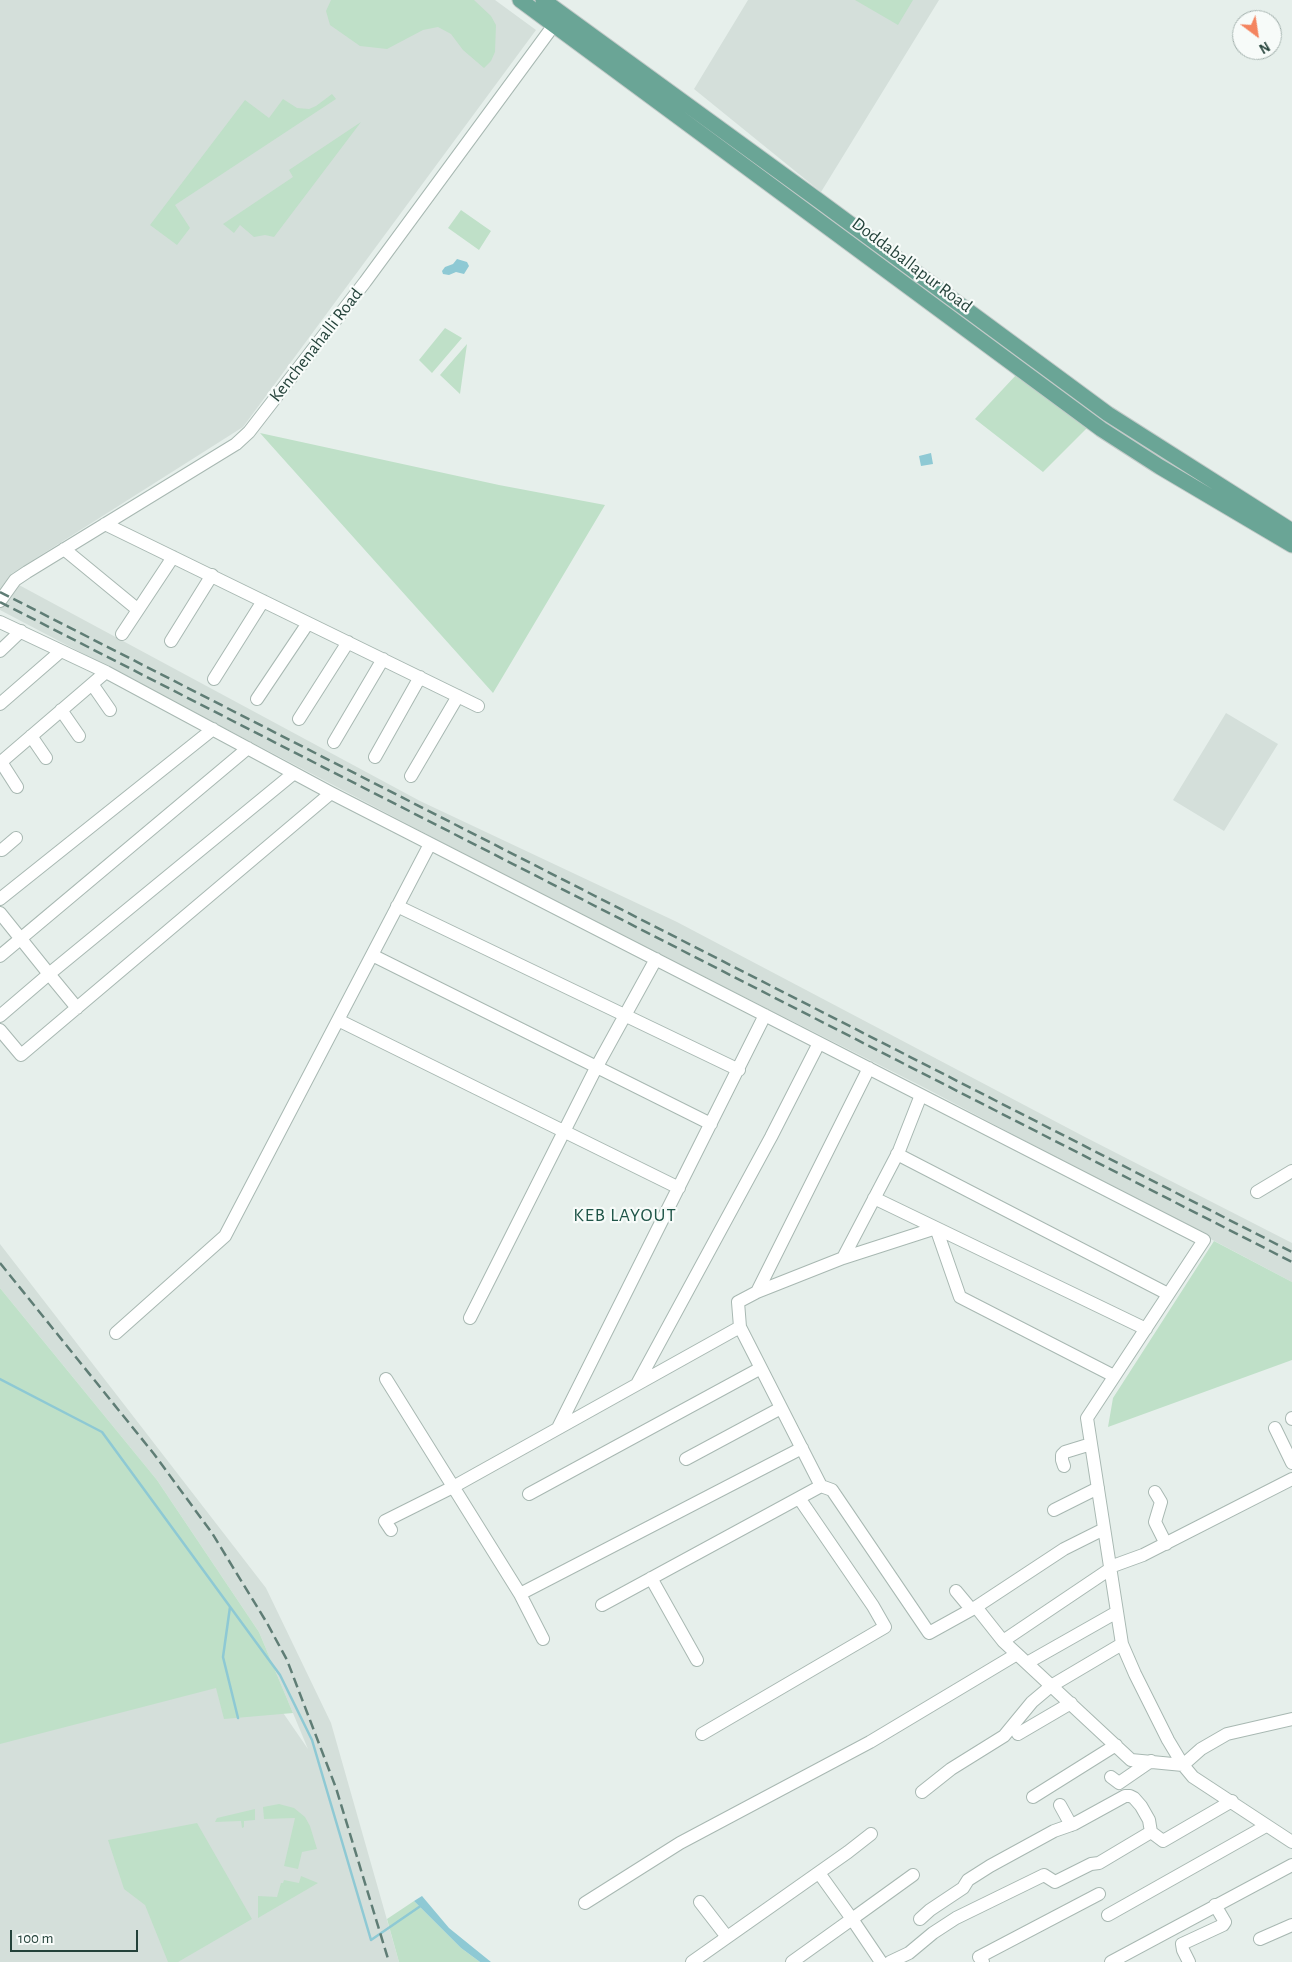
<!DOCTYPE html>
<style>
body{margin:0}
#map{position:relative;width:1292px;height:1962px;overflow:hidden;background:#e6efeb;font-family:"Alegreya Sans",sans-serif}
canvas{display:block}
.north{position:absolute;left:1232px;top:10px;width:50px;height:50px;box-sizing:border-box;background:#f7fbf9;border:1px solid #a3b1ad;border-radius:50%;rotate:149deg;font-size:14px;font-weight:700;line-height:20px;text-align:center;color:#24423a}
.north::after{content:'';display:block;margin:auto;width:18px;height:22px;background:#f4845f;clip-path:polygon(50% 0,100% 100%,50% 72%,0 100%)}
.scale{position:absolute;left:10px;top:1930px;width:128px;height:22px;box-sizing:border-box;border:2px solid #24423a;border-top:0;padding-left:6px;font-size:15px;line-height:18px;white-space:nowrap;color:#24423a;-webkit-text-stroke:4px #f7fbf9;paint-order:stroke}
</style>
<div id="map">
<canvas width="1292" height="1962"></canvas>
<div class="north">N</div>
<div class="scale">100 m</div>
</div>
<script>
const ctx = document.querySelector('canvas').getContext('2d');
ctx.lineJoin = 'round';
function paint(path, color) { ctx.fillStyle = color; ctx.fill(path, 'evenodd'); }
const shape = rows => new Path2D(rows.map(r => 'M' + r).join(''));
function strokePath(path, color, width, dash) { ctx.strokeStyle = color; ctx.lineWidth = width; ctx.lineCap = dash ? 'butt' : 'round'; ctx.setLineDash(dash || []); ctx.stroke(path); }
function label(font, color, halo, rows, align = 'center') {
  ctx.font = font + ' "Alegreya Sans",sans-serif'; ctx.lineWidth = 4.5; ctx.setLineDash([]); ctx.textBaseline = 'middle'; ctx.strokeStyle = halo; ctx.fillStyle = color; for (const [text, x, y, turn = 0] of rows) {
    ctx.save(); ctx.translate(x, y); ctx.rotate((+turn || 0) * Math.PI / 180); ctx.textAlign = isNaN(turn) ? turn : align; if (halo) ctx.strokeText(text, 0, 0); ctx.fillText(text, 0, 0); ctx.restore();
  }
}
paint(shape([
 [0,0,495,0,536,30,243,427,11,574,19,585,420,801,677,922,1083,1136,1292,1243,1292,1282,927,1089,552,900,0,610],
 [748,0,939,0,821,192,694,89],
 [1226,713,1278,744,1224,831,1173,800],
 [0,1244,266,1588,331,1723,399,1962,0,1962,0,1456,98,1444,308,1749,259,1632,157,1480,0,1288]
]), '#d4dfda');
paint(shape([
 [331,0,474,0,491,16,496,25,495,52,491,61,484,68,463,50,451,34,438,27,423,30,387,49,360,46,330,25,326,11],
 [855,0,913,0,898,25],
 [332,94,336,99,175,205,190,228,177,245,150,225,245,100,269,118,283,99,297,108,309,109,316,106],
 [361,122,274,237,265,235,254,237,240,225,234,233,223,224,293,177,289,170],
 [461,210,491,231,479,250,448,228],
 [445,328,462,338,432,373,419,360],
 [467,344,460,394,440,375],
 [1017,374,1087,428,1043,472,975,419],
 [260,433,499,485,605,505,493,693],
 [1214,1241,1292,1282,1292,1360,1108,1427,1113,1398],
 [0,1288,157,1480,259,1632,293,1713,224,1719,216,1688,0,1744],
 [279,1804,294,1808,305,1817,310,1826,317,1849,302,1852,298,1869,284,1866,295,1818,264,1819,263,1807],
 [255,1809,255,1820,244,1821,244,1827,242,1828,241,1821,215,1822,217,1818],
 [197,1823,252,1919,178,1962,168,1962,145,1905,124,1889,108,1840],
 [301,1876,318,1883,258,1918,258,1896,277,1897,281,1883,283,1883,284,1880,299,1883],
 [414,1901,461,1948,480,1962,399,1962,387,1919]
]), '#bfe0c8');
paint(shape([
 [457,259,467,262,469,266,464,274,456,272,449,275,443,274,442,271,445,267,453,264],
 [931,453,933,464,921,466,919,456],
 [422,1896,449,1928,491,1962,480,1962,461,1948,414,1901]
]), '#8ec9d4');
strokePath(shape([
 [0,1379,102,1432,280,1675,312,1740,371,1940,422,1905],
 [230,1607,223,1657,238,1718]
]), '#8ec9d4', 2.5);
const minor = shape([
 [105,524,478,706],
 [64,549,137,609],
 [0,601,15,580,27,572,236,444,249,432,365,282,559,18],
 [0,622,106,672,331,793,1204,1240,1087,1418,1122,1644,1135,1674,1168,1740,1183,1765,1193,1777,1292,1842],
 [122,634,173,557],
 [171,641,212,575],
 [0,651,21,631],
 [214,679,263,601],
 [92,684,110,710],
 [257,699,308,623],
 [0,704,61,651],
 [61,710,79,736],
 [299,719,348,642],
 [31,736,46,758],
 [334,742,383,659],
 [375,757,420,677],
 [1,762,17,787],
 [0,763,106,672],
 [411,776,458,696],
 [2,850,16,838],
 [0,899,213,729],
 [397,906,739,1070],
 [0,913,49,974,0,1016],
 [372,955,711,1124],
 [0,956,248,748],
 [77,1008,49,974,294,773],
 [338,1020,679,1188],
 [0,1030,21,1055,331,793],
 [897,1154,1168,1294],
 [1257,1192,1292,1171],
 [874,1198,1146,1329],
 [843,1258,899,1151,921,1095],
 [757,1292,869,1068],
 [470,1318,596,1068,656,959],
 [116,1333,225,1236,430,844],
 [386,1379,520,1594,543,1639],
 [637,1384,771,1137,819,1043],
 [1292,1418,1292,1419],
 [558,1428,765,1015],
 [1275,1428,1292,1463],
 [686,1459,781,1408],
 [1064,1466,1062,1460,1062,1455,1065,1452,1091,1444],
 [1155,1492,1161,1502,1155,1522,1166,1544],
 [529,1494,761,1368],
 [1054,1510,1098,1488],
 [1104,1529,1064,1549,976,1607,929,1633,832,1490,821,1486,740,1327,738,1302,757,1292,843,1258,936,1228,960,1297,1114,1376],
 [391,1530,385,1521,453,1487,740,1327],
 [1110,1567,1143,1555,1292,1479],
 [651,1578,697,1660],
 [956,1591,971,1609],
 [520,1594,802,1448],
 [602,1605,821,1486],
 [976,1607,1003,1641,1131,1760,1183,1765],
 [1003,1641,1110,1569],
 [1027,1663,1117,1612],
 [702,1734,885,1627,873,1606,799,1498],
 [1018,1734,1071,1703],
 [1183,1765,1201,1749,1227,1734,1292,1719],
 [1111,1777,1119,1783,1151,1761],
 [922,1792,951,1769,1004,1736,1032,1702,1051,1686,1122,1644],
 [1033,1797,1116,1745],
 [1060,1805,1071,1825],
 [700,1902,727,1937],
 [585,1903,680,1843,870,1742,1017,1654],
 [1108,1915,1266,1826],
 [920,1919,930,1910,963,1888,968,1880,990,1866,1054,1831,1074,1824,1125,1796,1130,1796,1134,1798,1141,1806,1149,1820,1151,1832],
 [1260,1939,1292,1925],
 [692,1962,848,1852,871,1834],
 [792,1962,852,1919,819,1873],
 [881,1962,852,1919,913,1875],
 [890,1962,909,1953,933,1933,956,1918,1044,1875,1055,1882,1091,1864,1099,1863,1151,1832,1163,1841,1232,1801],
 [983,1962,979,1957,1099,1894],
 [1111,1962,1292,1865],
 [1189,1962,1183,1950,1182,1944,1223,1925,1225,1922,1215,1905]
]);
const major = shape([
 [520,0,1101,429,1160,467,1292,545],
 [543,0,818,200,1108,414,1292,531]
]);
strokePath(minor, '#a8b8b2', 14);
strokePath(major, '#c2cac8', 17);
strokePath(minor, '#fff', 12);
strokePath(major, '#6aa596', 15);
strokePath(shape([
 [0,592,1292,1252],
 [0,602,1292,1262],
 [0,1263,154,1454,212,1533,267,1623,287,1660,336,1788,389,1962]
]), '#5f7d75', 2.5, [10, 5]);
label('18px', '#24423a', '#f7fbf9', [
 ["Doddaballapur Road",912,265,37],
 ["Kenchenahalli Road",316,345,-52]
]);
ctx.letterSpacing = '1px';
label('19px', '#1f5548', '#f7fbf9', [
 ["KEB LAYOUT",625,1215]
]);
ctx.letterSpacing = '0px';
</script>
